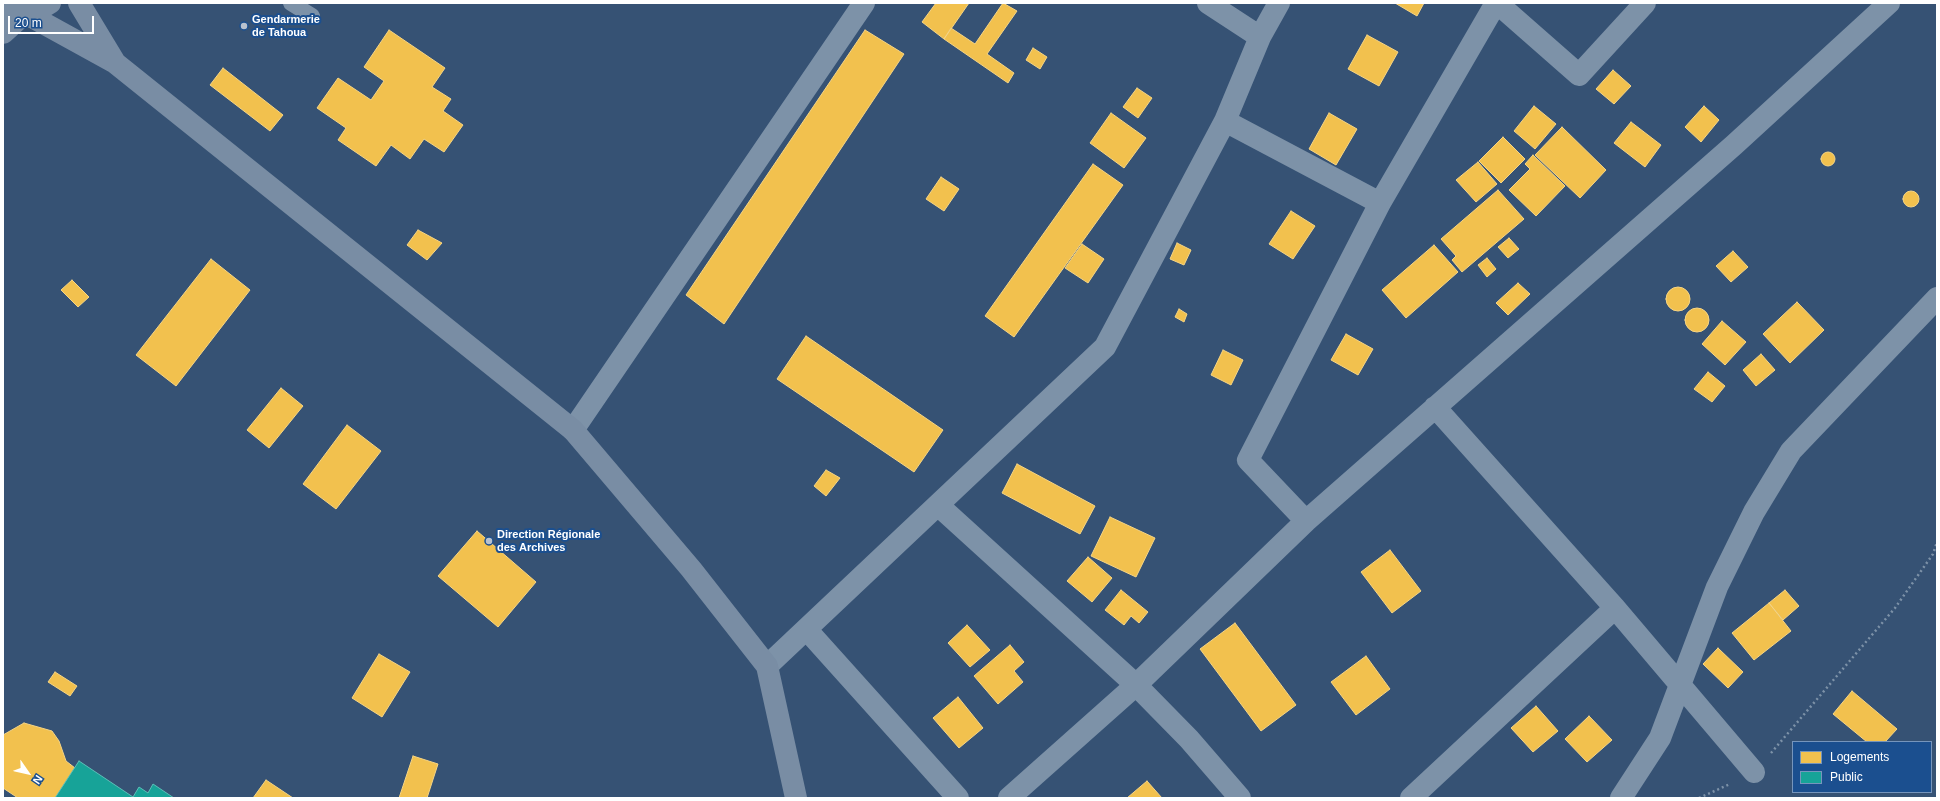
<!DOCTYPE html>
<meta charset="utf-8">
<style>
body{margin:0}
#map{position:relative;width:1940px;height:801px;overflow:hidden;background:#365274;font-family:Helvetica,sans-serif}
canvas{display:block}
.frame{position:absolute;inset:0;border:4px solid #fff;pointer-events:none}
.legend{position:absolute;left:1792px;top:741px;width:140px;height:52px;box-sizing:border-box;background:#1b4f8f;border:1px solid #7695bc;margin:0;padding:5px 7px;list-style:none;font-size:12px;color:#fff}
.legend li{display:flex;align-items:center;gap:8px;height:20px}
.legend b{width:20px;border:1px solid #7695bc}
.north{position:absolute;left:8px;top:753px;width:40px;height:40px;-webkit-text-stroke:3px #1b4f8f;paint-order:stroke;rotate:124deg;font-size:11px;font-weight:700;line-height:16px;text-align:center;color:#fff}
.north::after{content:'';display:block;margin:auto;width:14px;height:18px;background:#fff;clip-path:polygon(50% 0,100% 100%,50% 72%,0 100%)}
.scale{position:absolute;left:8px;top:16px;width:86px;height:18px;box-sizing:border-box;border:2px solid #fff;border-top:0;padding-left:5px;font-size:12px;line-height:14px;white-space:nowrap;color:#fff;-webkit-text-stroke:3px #1b4f8f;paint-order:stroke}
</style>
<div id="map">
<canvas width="1940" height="801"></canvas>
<div class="frame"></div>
<ul class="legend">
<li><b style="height:11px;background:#f2c14e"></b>Logements</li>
<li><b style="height:11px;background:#17a398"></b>Public</li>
</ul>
<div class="north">N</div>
<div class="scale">20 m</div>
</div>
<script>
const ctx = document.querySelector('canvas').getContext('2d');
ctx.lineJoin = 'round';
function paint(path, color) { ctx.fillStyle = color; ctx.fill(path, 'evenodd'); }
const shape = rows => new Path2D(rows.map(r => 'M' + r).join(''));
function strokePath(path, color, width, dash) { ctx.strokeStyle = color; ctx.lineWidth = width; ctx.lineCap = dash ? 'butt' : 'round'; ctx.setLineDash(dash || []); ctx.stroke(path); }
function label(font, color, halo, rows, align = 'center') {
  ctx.font = font + ' Helvetica,sans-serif'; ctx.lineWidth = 4; ctx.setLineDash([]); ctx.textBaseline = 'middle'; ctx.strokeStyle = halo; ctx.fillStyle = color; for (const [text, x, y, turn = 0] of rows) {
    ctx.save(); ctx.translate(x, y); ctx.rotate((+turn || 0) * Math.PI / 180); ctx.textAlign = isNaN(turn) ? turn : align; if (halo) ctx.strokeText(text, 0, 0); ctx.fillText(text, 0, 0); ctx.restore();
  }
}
const homes = shape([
 [936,3,969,3,944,39,922,22,936,3],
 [1003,3,1017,11,987,54,1014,73,1008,83,944,39,951,28,975,44,1003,3],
 [1395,3,1424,3,1417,16,1395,3],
 [389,30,445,68,432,87,451,99,443,111,463,125,444,152,424,139,410,159,391,145,376,166,338,140,346,128,317,108,338,78,371,100,384,81,364,67,389,30],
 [865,30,904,54,724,324,686,295,865,30],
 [1367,35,1398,52,1379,86,1348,69,1367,35],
 [1033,48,1047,57,1040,69,1026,60,1033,48],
 [223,68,283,115,270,131,210,85,223,68],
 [1613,70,1631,86,1614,104,1596,89,1613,70],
 [1137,88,1152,98,1138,118,1123,107,1137,88],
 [1534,106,1556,124,1535,149,1514,131,1534,106],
 [1704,106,1719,120,1701,142,1685,127,1704,106],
 [1111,113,1146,138,1124,168,1090,143,1111,113],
 [1329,113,1357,129,1336,165,1309,149,1329,113],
 [1631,122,1661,145,1645,167,1614,143,1631,122],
 [1562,127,1606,170,1580,198,1535,155,1562,127],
 [1503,137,1525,159,1501,183,1479,161,1503,137],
 '1821 159a7 7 0 1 1 14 0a7 7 0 1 1-14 0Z',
 [1533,155,1565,186,1536,216,1509,190,1530,169,1525,164,1533,155],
 [1478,162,1497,184,1476,202,1456,180,1478,162],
 [1093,164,1123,185,1014,337,985,316,1093,164],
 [941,177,959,189,944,211,926,199,941,177],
 [1498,190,1524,219,1462,272,1452,260,1456,256,1441,239,1498,190],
 '1903 199a8 8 0 1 1 16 0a8 8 0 1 1-16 0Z',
 [1291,211,1315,226,1293,259,1269,244,1291,211],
 [418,230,442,243,427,260,407,245,418,230],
 [1509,238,1519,249,1508,258,1498,247,1509,238],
 [1177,243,1191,250,1184,265,1170,259,1177,243],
 [1082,244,1104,259,1088,283,1065,268,1082,244],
 [1434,245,1458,272,1406,318,1382,290,1434,245],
 [1733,251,1748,267,1731,282,1716,266,1733,251],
 [1487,258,1496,269,1487,277,1478,265,1487,258],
 [211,259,250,290,176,386,136,355,211,259],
 [72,280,89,297,78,307,61,290,72,280],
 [1518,283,1530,294,1508,315,1496,303,1518,283],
 '1666 299a12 12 0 1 1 24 0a12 12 0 1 1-24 0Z',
 [1797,302,1824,330,1790,363,1763,334,1797,302],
 '1685 320a12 12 0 1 1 24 0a12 12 0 1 1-24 0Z',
 [1179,309,1187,314,1184,322,1175,317,1179,309],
 [1722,321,1746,342,1725,365,1702,344,1722,321],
 [1346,334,1373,349,1358,375,1331,360,1346,334],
 [806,336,943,430,914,472,777,379,806,336],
 [1223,350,1243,360,1231,385,1211,375,1223,350],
 [1761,354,1775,370,1756,386,1743,370,1761,354],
 [1708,372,1725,386,1712,402,1694,389,1708,372],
 [281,388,303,406,269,448,247,430,281,388],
 [347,425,381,451,336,509,303,484,347,425],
 [1017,464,1095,506,1080,534,1002,493,1017,464],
 [826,470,840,478,826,496,814,486,826,470],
 [1110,517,1155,538,1136,577,1091,556,1110,517],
 [477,531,536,582,498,627,438,576,477,531],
 [1390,550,1421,591,1392,613,1361,572,1390,550],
 [1088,557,1112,578,1092,602,1067,581,1088,557],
 [1121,590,1148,612,1139,623,1131,616,1124,625,1105,610,1121,590],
 [1785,590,1799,606,1783,620,1769,603,1785,590],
 [1769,603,1791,631,1754,660,1732,633,1769,603],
 [1235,623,1296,705,1261,731,1200,649,1235,623],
 [967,625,990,650,970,667,948,643,967,625],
 [1010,645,1024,662,1014,671,1023,682,998,704,974,676,1010,645],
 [1718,648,1743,672,1728,688,1703,664,1718,648],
 [379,654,410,672,382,717,352,698,379,654],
 [1366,656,1390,689,1356,715,1331,682,1366,656],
 [55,672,77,686,70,696,48,682,55,672],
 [1852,691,1897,729,1885,742,1867,742,1833,714,1852,691],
 [958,697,983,728,959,748,933,718,958,697],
 [1536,706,1558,731,1533,752,1511,728,1536,706],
 [1589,716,1612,740,1587,762,1565,739,1589,716],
 [24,723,52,731,59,741,66,761,75,768,55,798,18,798,3,788,3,735,24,723],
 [413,756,438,764,427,798,399,798,413,756],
 [266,780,293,798,253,798,266,780],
 [1147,781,1162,798,1127,798,1147,781]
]);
paint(homes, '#f2c14e');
strokePath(homes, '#f6d483', 1);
const public = shape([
 [79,761,133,797,139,787,148,793,153,784,174,798,55,798,79,761]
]);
paint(public, '#17a398');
strokePath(public, '#5dbfb7', 1);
strokePath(shape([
 [1771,753,1895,608,1933,554,1937,542],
 [1699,798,1730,784]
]), '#7d92a8', 2.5, [2, 3]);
strokePath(shape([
 [291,3,312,16]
]), '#7d92a8', 16);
strokePath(shape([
 [1208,3,1260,37],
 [1497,3,1579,75,1645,3],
 [1225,121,1380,203],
 [1435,407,1615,608,1754,772],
 [573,430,864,3],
 [939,506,1136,685,1189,739,1240,798],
 [1306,521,1248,460,1380,203,1496,3],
 [807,630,958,798],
 [767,666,1105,347,1225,121,1260,37,1279,3],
 [1009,798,1136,685,1306,521,1734,145,1889,3],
 [1411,798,1615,608],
 [1621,798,1660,738,1717,587,1754,512,1791,451,1937,298]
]), '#7d92a8', 22);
strokePath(shape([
 [79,3,114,61],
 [3,4,15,11,25,13,37,11,50,3],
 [25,13,114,62,573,430,691,569,767,666,796,798],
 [3,33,25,13]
]), '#798da4', 22);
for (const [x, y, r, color] of [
 [244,26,4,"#b9c2ce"],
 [489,541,4,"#b9c2ce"]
]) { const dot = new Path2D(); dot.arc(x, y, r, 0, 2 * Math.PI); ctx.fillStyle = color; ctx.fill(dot); strokePath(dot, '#1b4f8f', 1.5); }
label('bold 11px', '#fff', '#1b4f8f', [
 ["Gendarmerie",252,20],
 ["de Tahoua",252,33],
 ["Direction Régionale",497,535],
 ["des Archives",497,548]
], 'left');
</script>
